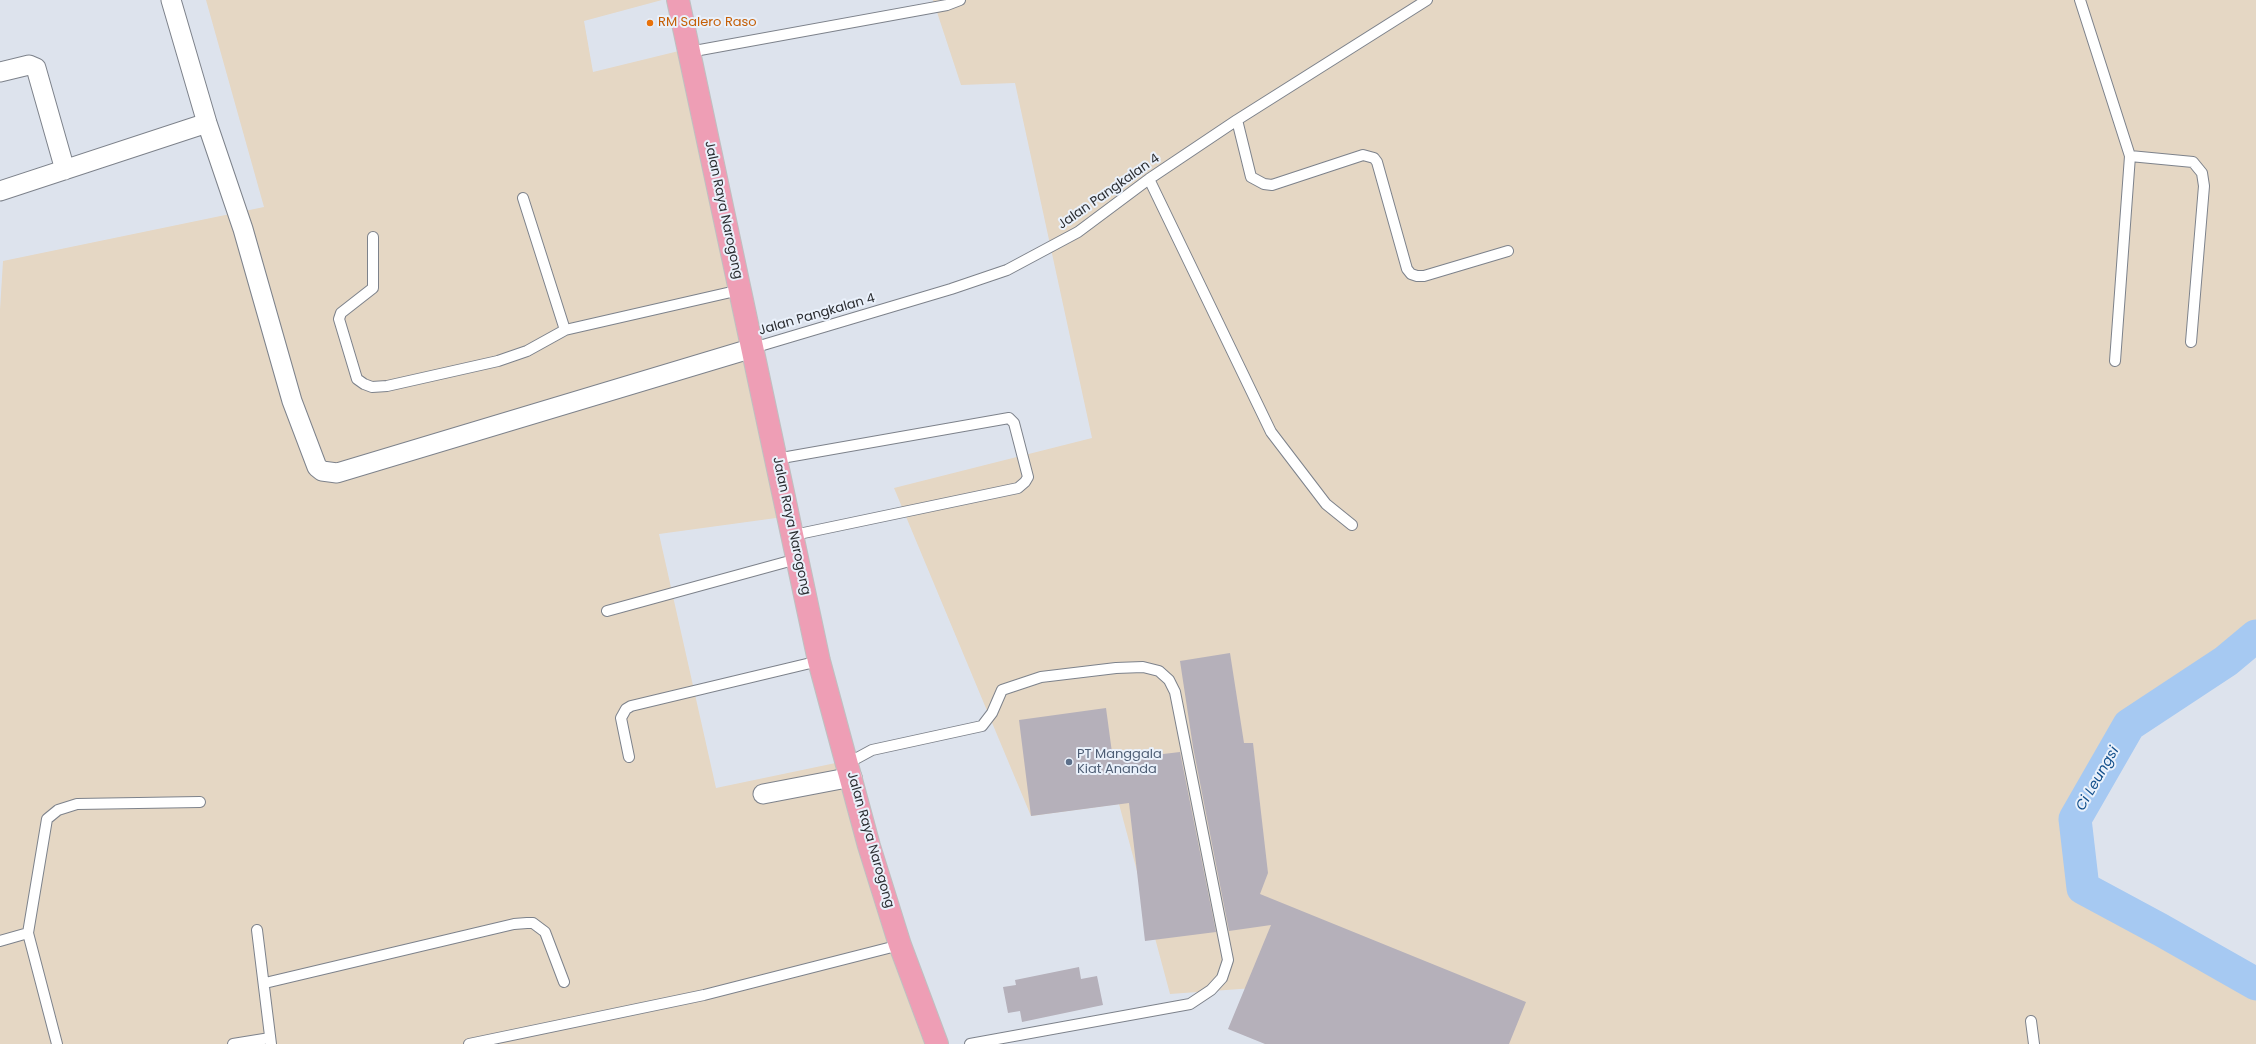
<!DOCTYPE html>
<style>
body{margin:0}
canvas{display:block;background:#dde3ed}
</style>
<canvas width="2256" height="1044"></canvas>
<script>
const ctx = document.querySelector('canvas').getContext('2d');
ctx.lineJoin = 'round';
function paint(path, color) { ctx.fillStyle = color; ctx.fill(path, 'evenodd'); }
const shape = rows => new Path2D(rows.map(r => 'M' + r).join(''));
function strokePath(path, color, width, dash) { ctx.strokeStyle = color; ctx.lineWidth = width; ctx.lineCap = dash ? 'butt' : 'round'; ctx.setLineDash(dash || []); ctx.stroke(path); }
function label(font, color, halo, rows, align = 'center') {
  ctx.font = font + ' Poppins,sans-serif'; ctx.lineWidth = 4; ctx.setLineDash([]); ctx.textBaseline = 'middle'; ctx.strokeStyle = halo; ctx.fillStyle = color; for (const [text, x, y, turn = 0] of rows) {
    ctx.save(); ctx.translate(x, y); ctx.rotate((+turn || 0) * Math.PI / 180); ctx.textAlign = isNaN(turn) ? turn : align; if (halo) ctx.strokeText(text, 0, 0); ctx.fillText(text, 0, 0); ctx.restore();
  }
}
paint(shape([
 [206,0,662,0,584,21,593,72,687,49,798,515,659,534,716,788,850,760,872,877,949,1044,0,1044,0,310,3,261,264,207],
 [933,0,2256,0,2256,636,2223,663,2129,725,2075,820,2083,888,2161,930,2256,984,2256,1044,1355,1044,1296,985,1170,994,1119,804,1031,816,894,488,1092,438,1015,83,961,85]
]), '#e5d7c4');
strokePath(shape([
 [2256,636,2226,661,2129,725,2075,819,2083,888,2161,930,2256,984]
]), '#a6c9f2', 33);
paint(shape([
 [1230,653,1244,743,1253,743,1268,873,1260,894,1526,1002,1509,1044,1265,1044,1228,1029,1271,925,1229,931,1193,747,1180,661],
 [1106,708,1113,760,1180,752,1216,932,1145,941,1129,803,1031,816,1019,720],
 [1079,967,1081,979,1097,976,1103,1005,1022,1022,1020,1011,1008,1013,1003,987,1016,985,1015,980]
]), '#b5b0ba');
const lane = shape([
 [2080,0,2130,156,2193,162,2202,173,2204,186,2191,342],
 [689,52,947,5,960,0],
 [1237,120,1251,177,1264,184,1272,185,1363,155,1374,158,1377,162,1407,269,1411,274,1417,276,1424,276,1508,251],
 [1149,179,1271,432,1326,504,1352,525],
 [523,198,565,330,740,290],
 [373,237,373,288,341,313,339,319,357,379,364,384,372,387,387,386,498,361,527,351,565,330],
 [753,348,951,289,1007,270,1078,232,1149,179,1237,120,1427,0],
 [2115,361,2130,156],
 [776,459,1009,418,1014,423,1028,477,1025,482,1018,488,794,535],
 [607,611,797,559],
 [629,757,621,718,626,709,631,706,819,661],
 [848,763,872,750,982,726,992,713,1002,690,1041,677,1116,668,1143,667,1159,671,1169,680,1175,692,1228,960,1222,978,1211,990,1190,1004,970,1044],
 [257,930,271,1044],
 [0,941,28,933],
 [265,983,514,924,527,923,533,923,545,932,564,982],
 [2031,1021,2034,1044],
 [57,1044,28,933,47,819,58,810,77,804,200,802],
 [233,1044,270,1038],
 [469,1044,704,995,900,945]
]);
const street = shape([
 [171,0,207,123,243,229,292,401,317,467,322,471,337,473,753,348],
 [0,72,29,65,36,68,65,170],
 [0,191,207,123],
 [763,794,852,777]
]);
const primary = shape([
 [678,0,819,661,869,846,900,945,937,1044]
]);
strokePath(lane, '#7d828b', 12);
strokePath(street, '#7d828b', 21);
strokePath(primary, '#bfc0c1', 24);
strokePath(lane, '#fff', 10);
strokePath(street, '#fff', 19);
strokePath(primary, '#ee9eb5', 22);
for (const [x, y, r, color] of [
 [650,23,4,"#e8710a"],
 [1069,762,4,"#5c6f8a"]
]) { const dot = new Path2D(); dot.arc(x, y, r, 0, 2 * Math.PI); ctx.fillStyle = color; ctx.fill(dot); strokePath(dot, '#eaf1fb', 1.5); }
label('13px', '#c56008', '#eaf1fb', [
 ["RM Salero Raso",658,23]
], 'left');
label('13px', '#2b2d31', '#eaf1fb', [
 ["Jalan Pangkalan 4",1109,192,-35],
 ["Jalan Raya Narogong",723,210,78],
 ["Jalan Pangkalan 4",817,315,-16],
 ["Jalan Raya Narogong",791,526,78],
 ["Jalan Raya Narogong",870,840,74]
]);
label('13px', '#4e5e75', '#eaf1fb', [
 ["PT Manggala",1077,755],
 ["Kiat Ananda",1077,770]
], 'left');
label('italic 14px', '#13508c', '#eaf1fb', [
 ["Ci Leungsi",2098,779,-60]
]);
</script>
